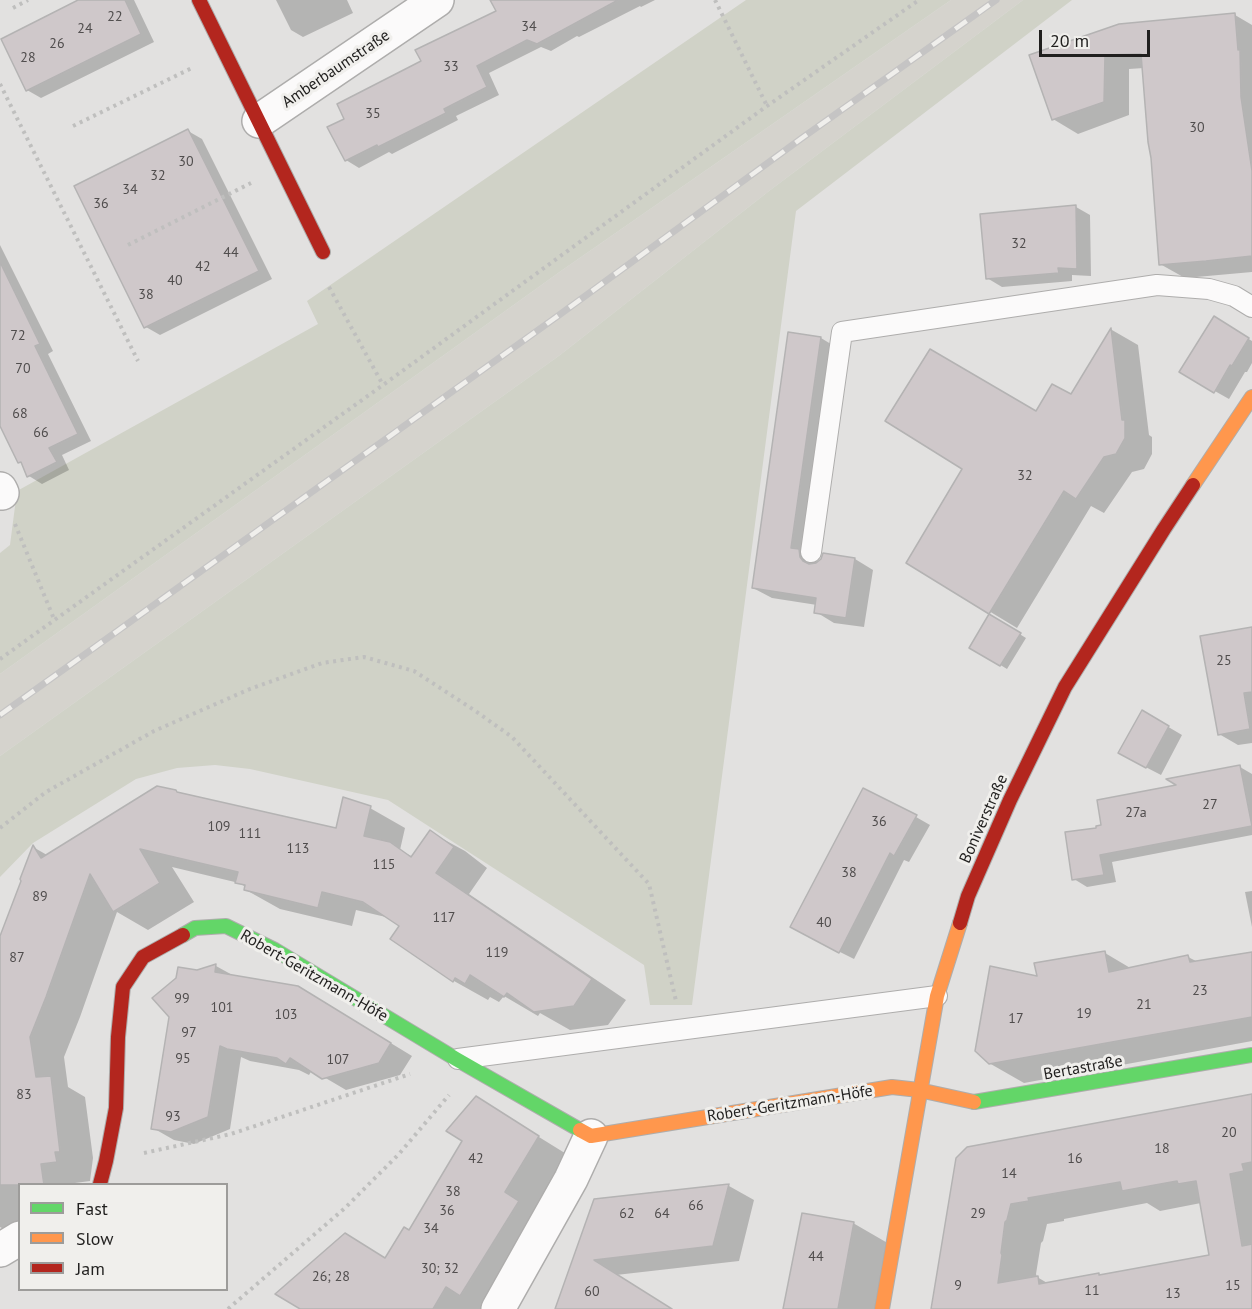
<!DOCTYPE html>
<meta charset="utf-8">
<style>
body{margin:0}
#map{position:relative;width:1252px;height:1309px;overflow:hidden;background:#e2e1e0;font-family:"PT Sans",sans-serif}
canvas{display:block}
.legend{position:absolute;left:18px;top:1183px;width:210px;height:108px;box-sizing:border-box;background:#f0efec;border:2px solid #9d9c9a;margin:0;padding:8px 10px;list-style:none;font-size:18px;color:#201f1e}
.legend li{display:flex;align-items:center;gap:12px;height:30px}
.legend b{width:30px;border:2px solid #9d9c9a}
.scale{position:absolute;left:1039px;top:30px;width:111px;height:27px;box-sizing:border-box;border:3px solid #201f1e;border-top:0;padding-left:8px;font-size:18px;line-height:21px;white-space:nowrap;color:#201f1e;-webkit-text-stroke:4px #f0efec;paint-order:stroke}
</style>
<div id="map">
<canvas width="1252" height="1309"></canvas>
<ul class="legend">
<li><b style="height:8px;background:#63d668"></b>Fast</li>
<li><b style="height:8px;background:#ff974d"></b>Slow</li>
<li><b style="height:8px;background:#b3261e"></b>Jam</li>
</ul>
<div class="scale">20 m</div>
</div>
<script>
const ctx = document.querySelector('canvas').getContext('2d');
ctx.lineJoin = 'round';
function paint(path, color) { ctx.fillStyle = color; ctx.fill(path, 'evenodd'); }
const shape = rows => new Path2D(rows.map(r => 'M' + r).join(''));
function strokePath(path, color, width, dash) { ctx.strokeStyle = color; ctx.lineWidth = width; ctx.lineCap = dash ? 'butt' : 'round'; ctx.setLineDash(dash || []); ctx.stroke(path); }
function label(font, color, halo, rows, align = 'center') {
  ctx.font = font + ' "PT Sans",sans-serif'; ctx.lineWidth = 6; ctx.setLineDash([]); ctx.textBaseline = 'middle'; ctx.strokeStyle = halo; ctx.fillStyle = color; for (const [text, x, y, turn = 0] of rows) {
    ctx.save(); ctx.translate(x, y); ctx.rotate((+turn || 0) * Math.PI / 180); ctx.textAlign = isNaN(turn) ? turn : align; if (halo) ctx.strokeText(text, 0, 0); ctx.fillText(text, 0, 0); ctx.restore();
  }
}
paint(shape([
 [951,0,1023,0,769,191,560,355,0,756,0,674,561,271]
]), '#d5d3cd');
paint(shape([
 [746,0,951,0,561,271,0,674,0,553,10,545,17,491,318,324,307,301],
 [1023,0,1072,0,796,211,692,1005,650,1005,644,965,388,800,250,769,215,765,177,768,136,779,33,843,0,877,0,756,560,355,769,191]
]), '#d0d2c7');
paint(shape([
 [83,0,134,0,154,42,41,98,27,90],
 [276,0,347,0,353,13,303,37,291,30],
 [492,0,655,0,641,7,640,6,579,37,577,36,551,51,541,47,489,73,499,95,456,116,458,120,392,154,389,152,359,168,346,160,346,120,423,62,498,12],
 [1235,15,1252,25,1252,272,1185,278,1160,264,1144,68,1129,69,1129,115,1078,134,1053,119,1030,56],
 [188,131,202,139,272,279,160,335,146,327],
 [1076,207,1090,215,1091,276,1072,275,1072,281,1002,287,987,278,982,215],
 [0,245,53,351,48,354,91,441,62,455,69,470,42,484,29,476,23,464,19,462,0,423],
 [1228,326,1252,341,1252,363,1247,372,1245,372,1229,399,1181,372],
 [1112,330,1138,345,1149,435,1152,437,1152,454,1144,469,1132,472,1104,513,1091,506,1017,628,908,562,1036,413,1071,396],
 [821,338,839,349,809,557,818,562,855,559,873,570,864,627,834,623,816,612,817,605,772,598,753,588],
 [990,616,1026,638,1007,669,971,647],
 [1252,628,1252,743,1238,745,1219,734],
 [1143,712,1182,735,1161,775,1134,761],
 [1240,767,1252,774,1252,835,1112,862,1116,882,1087,887,1074,879,1098,829,1180,785],
 [182,795,337,830,370,808,405,828,400,850,413,857,430,832,465,851,487,868,469,894,626,1000,608,1025,570,1030,540,1013,538,1016,504,996,499,1002,490,997,488,1000,454,981,392,939,401,926,390,918,356,910,352,926,280,909,246,890,246,887,239,883,172,867,194,902,148,930,117,912,80,1017,64,1057,68,1087,85,1097,93,1158,90,1181,75,1183,75,1184,20,1184,20,1238,0,1227,0,937,23,881,33,847,47,855],
 [916,817,930,825,909,862,904,860,854,959,806,935],
 [1252,891,1252,927,1245,892],
 [1105,953,1132,969,1188,957,1198,962,1252,953,1252,1041,1024,1083,989,1063,1039,978],
 [216,966,236,977,320,1000,412,1056,400,1075,346,1090,312,1070,309,1075,299,1070,250,1061,241,1057,230,1129,194,1144,174,1140,153,1128,197,971],
 [1252,1096,1252,1309,932,1309,958,1158],
 [1147,1203,1160,1211,1201,1203,1211,1256,1049,1284,1037,1277,1036,1274,1041,1243,1043,1241,1047,1224,1064,1221,1064,1219],
 [476,1098,568,1155,534,1211,548,1219,493,1309,303,1309,386,1259,409,1232,464,1141],
 [729,1186,754,1200,739,1261,616,1275,671,1309,556,1309,595,1201],
 [853,1223,891,1245,879,1309,785,1309]
]), '#0003');
const building = shape([
 [78,0,125,0,141,34,26,91,1,39,78,0],
 [490,0,618,0,537,44,527,40,477,66,487,87,444,109,446,113,378,147,377,145,345,161,327,127,344,119,337,104,421,61,415,50,496,11,490,0],
 [1235,13,1238,50,1240,49,1241,97,1252,171,1252,256,1206,261,1159,265,1151,158,1148,142,1141,54,1105,55,1104,102,1052,120,1029,55,1119,24,1235,13],
 [188,129,259,271,144,328,74,186,188,129],
 [1076,205,1077,269,1058,268,1059,273,986,279,980,214,1076,205],
 [0,262,40,344,35,346,78,434,49,448,57,462,27,477,21,462,18,463,0,426,0,262],
 [1214,316,1249,338,1232,366,1230,365,1214,393,1179,372,1214,316],
 [1111,328,1122,420,1125,420,1125,438,1116,454,1104,457,1076,499,1064,491,989,614,906,563,962,469,885,421,930,349,1036,411,1052,384,1071,394,1111,328],
 [788,332,821,337,791,548,799,549,800,557,803,561,809,564,816,563,821,559,823,553,855,558,846,618,814,613,816,598,752,588,788,332],
 [989,614,1021,633,1000,666,969,648,989,614],
 [1252,627,1252,692,1244,693,1250,729,1218,735,1200,636,1252,627],
 [1142,710,1169,726,1146,768,1118,753,1142,710],
 [1240,765,1252,826,1100,855,1104,875,1072,880,1065,832,1096,828,1096,826,1101,825,1097,800,1176,785,1166,779,1240,765],
 [157,786,176,790,177,792,336,828,343,797,371,806,364,836,390,842,411,857,430,830,454,847,436,873,592,979,574,1006,534,1012,507,993,504,997,470,975,465,984,455,978,453,982,390,939,399,926,363,902,322,892,318,908,244,890,245,885,235,883,238,872,140,849,160,883,113,912,90,874,46,997,30,1037,36,1077,51,1076,60,1152,55,1152,57,1162,41,1164,44,1185,0,1185,0,936,21,881,20,879,33,845,41,858,157,786],
 [863,788,917,815,894,856,890,853,839,953,790,927,863,788],
 [1105,951,1109,972,1188,955,1190,962,1252,952,1252,1017,989,1064,975,1051,990,966,1037,976,1034,963,1105,951],
 [216,964,215,972,298,986,391,1043,379,1063,322,1079,290,1058,286,1064,277,1058,227,1049,220,1046,208,1117,171,1132,151,1129,169,1017,152,998,176,978,178,967,197,970,216,964],
 [1252,1094,1252,1162,1242,1164,1244,1171,1230,1174,1242,1246,1252,1244,1252,1309,931,1309,956,1158,967,1147,1252,1094],
 [1177,1181,1178,1184,1196,1181,1209,1255,1099,1275,1099,1273,1039,1284,1038,1276,998,1283,1002,1255,1001,1253,1005,1222,1007,1220,1011,1204,1029,1201,1028,1198,1120,1182,1122,1191,1177,1181],
 [476,1096,539,1136,505,1192,519,1201,460,1296,446,1287,433,1309,300,1309,275,1294,345,1233,385,1258,404,1227,409,1230,462,1141,446,1131,476,1096],
 [729,1184,713,1246,594,1260,672,1309,555,1309,594,1199,729,1184],
 [802,1213,854,1222,838,1309,783,1309,802,1213]
]);
paint(building, '#cfc8ca');
strokePath(building, '#b4b3b3', 1.5);
const lane = shape([
 [811,552,842,332,1157,285,1209,289,1234,296,1252,307],
 [458,1059,937,996]
]);
const street = shape([
 [259,121,437,0],
 [0,489,2,493],
 [0,1250,20,1238],
 [498,1309,571,1179,591,1136]
]);
const fast = shape([
 [183,935,195,928,226,926,275,950,456,1059,580,1130],
 [974,1102,1252,1055]
]);
const slow = shape([
 [1193,485,1252,397],
 [580,1130,591,1136,892,1087,919,1090,974,1102],
 [882,1309,937,996,960,923]
]);
const jam = shape([
 [199,0,323,252],
 [960,923,968,896,1010,800,1065,687,1164,529,1193,485],
 [100,1184,106,1161,116,1108,118,1037,123,987,143,957,183,935]
]);
strokePath(lane, '#aeadac', 22);
strokePath(street, '#aeadac', 36);
strokePath(fast, '#aeadac', 16);
strokePath(slow, '#aeadac', 16);
strokePath(jam, '#aeadac', 16);
strokePath(shape([
 [715,0,767,106],
 [13,8,28,0],
 [0,84,138,361],
 [73,126,194,67],
 [128,245,251,183],
 [329,287,383,385],
 [15,524,54,619],
 [0,659,383,385,767,106,919,0],
 [0,828,46,792,154,731,250,689,322,663,364,657,414,671,474,710,512,737,649,884,676,1001],
 [144,1153,231,1134,410,1074],
 [228,1309,345,1208,399,1154,449,1095]
]), '#bfbfbe', 4, [3, 4.5]);
strokePath(lane, '#fbfafa', 20);
strokePath(street, '#fbfafa', 33);
strokePath(fast, '#63d668', 14);
strokePath(slow, '#ff974d', 14);
strokePath(jam, '#b3261e', 14);
const rail = shape([
 [0,715,555,318,802,138,996,0]
]);
strokePath(rail, '#c5c4c4', 7);
strokePath(rail, '#f0efec', 4.5, [14]);
label('14px', '#504d4d', null, [
 ["22",115,17],
 ["34",529,27],
 ["24",85,29],
 ["26",57,44],
 ["28",28,58],
 ["33",451,67],
 ["35",373,114],
 ["30",1197,128],
 ["30",186,162],
 ["32",158,176],
 ["34",130,190],
 ["36",101,204],
 ["32",1019,244],
 ["44",231,253],
 ["42",203,267],
 ["40",175,281],
 ["38",146,295],
 ["72",18,336],
 ["70",23,369],
 ["68",20,414],
 ["66",41,433],
 ["32",1025,476],
 ["25",1224,661],
 ["27",1210,805],
 ["27a",1136,813],
 ["36",879,822],
 ["109",219,827],
 ["111",250,834],
 ["113",298,849],
 ["115",384,865],
 ["38",849,873],
 ["89",40,897],
 ["117",444,918],
 ["40",824,923],
 ["119",497,953],
 ["87",17,958],
 ["23",1200,991],
 ["99",182,999],
 ["21",1144,1005],
 ["101",222,1008],
 ["19",1084,1014],
 ["103",286,1015],
 ["17",1016,1019],
 ["97",189,1033],
 ["95",183,1059],
 ["107",338,1060],
 ["83",24,1095],
 ["93",173,1117],
 ["20",1229,1133],
 ["18",1162,1149],
 ["42",476,1159],
 ["16",1075,1159],
 ["14",1009,1174],
 ["38",453,1192],
 ["66",696,1206],
 ["36",447,1211],
 ["62",627,1214],
 ["64",662,1214],
 ["29",978,1214],
 ["34",431,1229],
 ["44",816,1257],
 ["30; 32",440,1269],
 ["26; 28",331,1277],
 ["9",958,1286],
 ["15",1233,1286],
 ["11",1092,1291],
 ["60",592,1292],
 ["13",1173,1294]
]);
label('16px', '#201f1e', '#f0efec', [
 ["Amberbaumstraße",336,69,-34],
 ["Boniverstraße",984,819,-66],
 ["Robert-Geritzmann-Höfe",314,976,30],
 ["Bertastraße",1083,1068,-10],
 ["Robert-Geritzmann-Höfe",790,1104,-9]
]);
</script>
